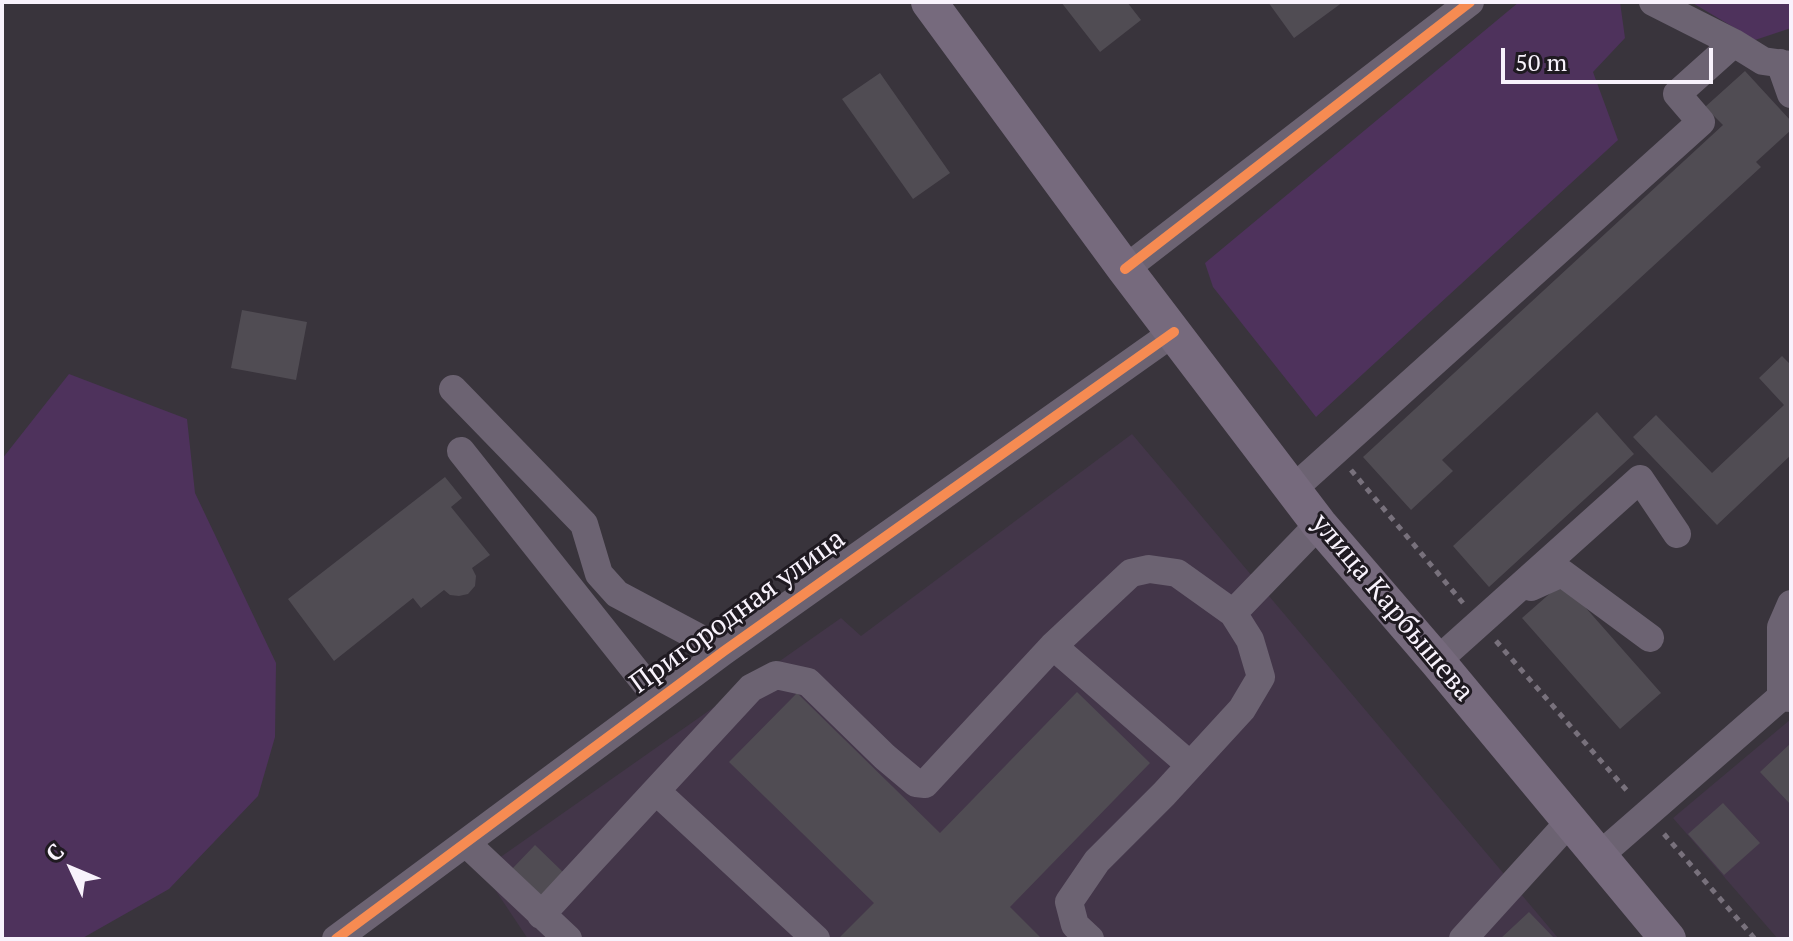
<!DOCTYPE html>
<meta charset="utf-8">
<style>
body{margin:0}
#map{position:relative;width:1793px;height:941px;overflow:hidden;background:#39343c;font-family:"PT Serif",serif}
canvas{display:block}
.frame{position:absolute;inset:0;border:4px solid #f8f2fc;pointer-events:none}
.north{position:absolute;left:32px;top:829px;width:80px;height:80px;-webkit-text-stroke:6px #1f1a21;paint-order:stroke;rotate:314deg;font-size:22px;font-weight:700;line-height:32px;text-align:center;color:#f8f2fc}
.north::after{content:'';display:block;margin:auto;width:28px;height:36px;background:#f8f2fc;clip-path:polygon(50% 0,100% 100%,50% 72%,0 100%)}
.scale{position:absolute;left:1501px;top:48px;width:212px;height:36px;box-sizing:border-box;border:4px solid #f8f2fc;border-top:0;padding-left:10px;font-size:24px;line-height:28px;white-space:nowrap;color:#f8f2fc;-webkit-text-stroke:6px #1f1a21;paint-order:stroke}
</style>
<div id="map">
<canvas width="1793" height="941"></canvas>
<div class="frame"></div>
<div class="north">С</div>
<div class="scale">50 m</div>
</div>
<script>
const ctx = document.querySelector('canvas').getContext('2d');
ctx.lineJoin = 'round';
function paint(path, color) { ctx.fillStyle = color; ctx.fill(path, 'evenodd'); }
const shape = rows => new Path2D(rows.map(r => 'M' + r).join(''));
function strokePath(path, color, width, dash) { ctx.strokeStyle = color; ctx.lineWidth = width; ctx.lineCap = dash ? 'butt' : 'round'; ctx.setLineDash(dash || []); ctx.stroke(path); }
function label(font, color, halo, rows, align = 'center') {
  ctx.font = font + ' "PT Serif",serif'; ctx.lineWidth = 6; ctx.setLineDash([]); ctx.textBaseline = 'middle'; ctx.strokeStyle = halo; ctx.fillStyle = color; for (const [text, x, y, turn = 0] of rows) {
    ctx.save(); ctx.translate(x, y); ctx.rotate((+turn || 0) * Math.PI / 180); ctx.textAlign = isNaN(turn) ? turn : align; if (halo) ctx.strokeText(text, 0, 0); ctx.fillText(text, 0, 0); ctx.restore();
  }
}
paint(shape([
 [1132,434,1559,939,528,939,482,870,841,618,861,636],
 [1791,719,1791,939,1778,939,1673,818]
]), '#433649');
paint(shape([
 [1519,2,1620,2,1625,38,1593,72,1618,140,1316,417,1213,287,1205,263],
 [1691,2,1791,2,1791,28,1755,40],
 [69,374,187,419,195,493,276,663,275,737,258,796,169,889,81,939,2,939,2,459]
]), '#4e325c');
paint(shape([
 [1061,2,1127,2,1141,20,1100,52],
 [1268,2,1343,2,1294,38],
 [1745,71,1791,121,1791,130,1756,162,1761,167,1442,460,1453,471,1411,510,1363,457,1723,125,1705,107],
 [880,73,950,173,913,199,842,99],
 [242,310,307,322,296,380,231,368],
 [1782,356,1791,365,1791,455,1717,525,1633,437,1656,415,1712,473,1784,405,1759,378],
 [1597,412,1634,454,1489,587,1453,546],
 [445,477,462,498,451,507,490,555,472,568,476,576,475,586,468,594,459,596,450,595,444,590,421,608,413,598,334,661,288,599],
 [1563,582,1661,693,1620,729,1522,618],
 [1077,692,1150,763,1010,907,1042,939,838,939,874,903,729,762,797,693,940,833],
 [1791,743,1791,805,1760,772],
 [1723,803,1760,843,1724,875,1688,834],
 [535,845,565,874,542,897,512,869],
 [1529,912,1555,939,1500,939]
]), '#504c53');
strokePath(shape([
 [1351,470,1463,603],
 [1496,641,1629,793],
 [1664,834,1755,939]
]), '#78717c', 5, [6, 6]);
strokePath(shape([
 [1653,2,1734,43,1763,61,1791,65],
 [1780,63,1791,94],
 [1125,269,1470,2],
 [453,389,584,524,599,574,617,594,724,651],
 [461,451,658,699],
 [1293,489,1701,122,1677,94,1734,43],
 [1531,587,1562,573,1650,638],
 [1233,613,1319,524],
 [1053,646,1190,765],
 [1437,661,1640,479,1677,534],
 [1781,697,1781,627,1791,604],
 [656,791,816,939],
 [466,843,568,939],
 [1600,855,1781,697,1791,698],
 [541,915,751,688,776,675,808,682,885,757,916,783,925,784,1053,646,1131,573,1149,569,1177,573,1233,613,1250,640,1261,677,1242,709,1164,794,1097,861,1069,902,1075,925,1090,939],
 [336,939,724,651,1174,332],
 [1463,939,1571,820]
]), '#6c6372', 28);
strokePath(shape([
 [929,2,1125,269,1319,524,1437,661,1668,939]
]), '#766a7d', 36);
strokePath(shape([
 [1125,269,1470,2],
 [336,939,724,651,1174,332]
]), '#f68b52', 10);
label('28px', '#f8f2fc', '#1f1a21', [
 ["улица Карбышева",1392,608,50],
 ["Пригородная улица",738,612,-36]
]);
</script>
